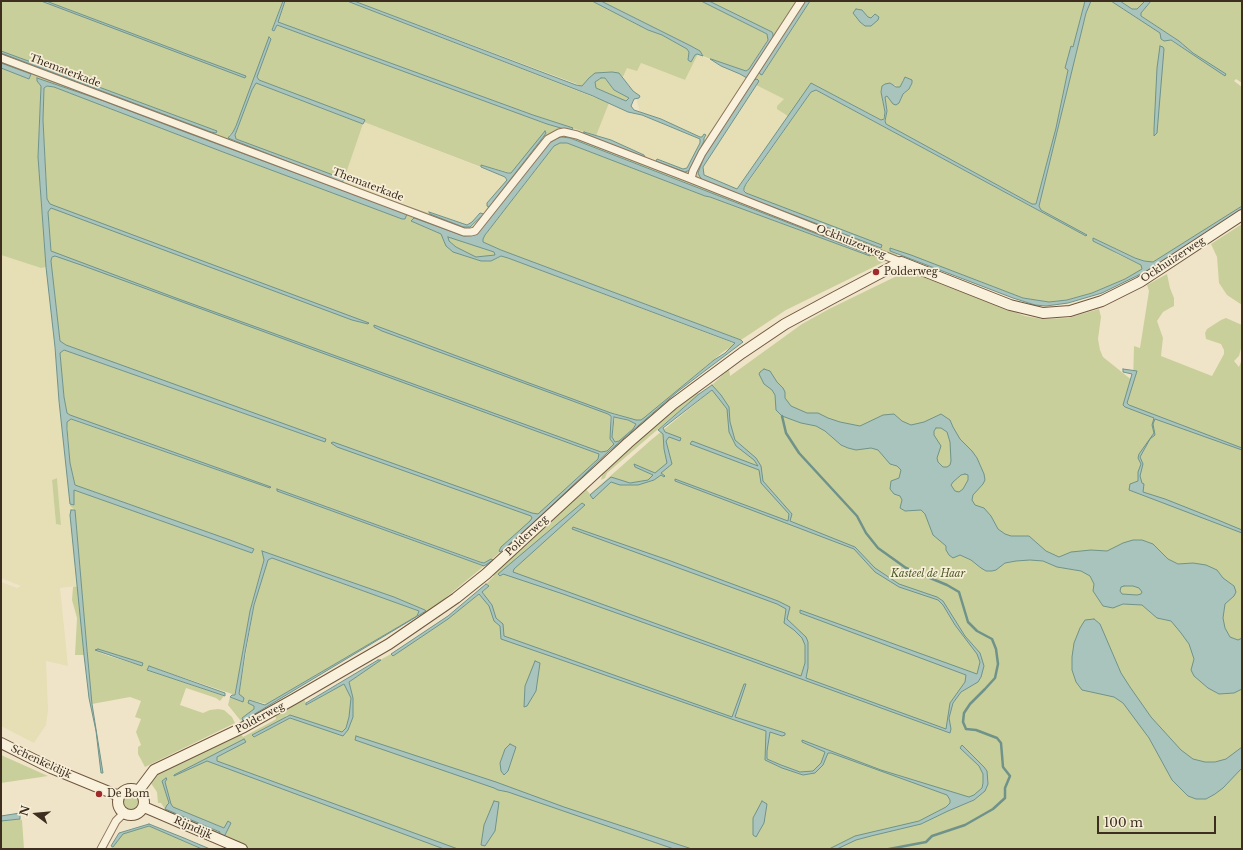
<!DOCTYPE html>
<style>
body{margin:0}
#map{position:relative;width:1243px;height:850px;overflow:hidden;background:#f0e4c8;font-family:"Libre Baskerville",serif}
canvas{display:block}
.frame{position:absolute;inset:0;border:2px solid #3d2e20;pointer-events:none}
.north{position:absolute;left:16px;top:794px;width:40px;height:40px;-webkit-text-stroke:3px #f7eed8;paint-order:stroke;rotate:286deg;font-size:11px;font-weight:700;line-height:16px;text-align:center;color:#3d2e20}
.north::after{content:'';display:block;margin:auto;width:14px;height:18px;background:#3d2e20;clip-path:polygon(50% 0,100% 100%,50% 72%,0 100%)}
.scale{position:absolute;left:1097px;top:816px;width:119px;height:18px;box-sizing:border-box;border:2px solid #3d2e20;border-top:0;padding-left:5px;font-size:12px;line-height:14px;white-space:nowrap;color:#3d2e20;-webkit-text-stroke:3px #f7eed8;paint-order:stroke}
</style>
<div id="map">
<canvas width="1243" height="850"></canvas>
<div class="frame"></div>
<div class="north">N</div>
<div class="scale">100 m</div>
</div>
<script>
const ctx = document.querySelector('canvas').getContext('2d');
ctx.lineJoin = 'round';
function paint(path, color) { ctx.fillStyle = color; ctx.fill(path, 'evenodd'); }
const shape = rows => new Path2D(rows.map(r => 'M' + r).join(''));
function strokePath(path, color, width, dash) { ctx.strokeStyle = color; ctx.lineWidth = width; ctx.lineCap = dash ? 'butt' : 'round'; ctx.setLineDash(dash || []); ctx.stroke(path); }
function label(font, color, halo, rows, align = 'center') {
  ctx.font = font + ' "Libre Baskerville",serif'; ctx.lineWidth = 3.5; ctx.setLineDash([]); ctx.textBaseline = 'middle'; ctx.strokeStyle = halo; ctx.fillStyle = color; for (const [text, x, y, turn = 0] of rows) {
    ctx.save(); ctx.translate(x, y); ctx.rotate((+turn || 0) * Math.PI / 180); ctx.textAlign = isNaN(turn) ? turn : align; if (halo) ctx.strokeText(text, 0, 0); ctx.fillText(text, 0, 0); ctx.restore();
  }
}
paint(shape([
 [698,54,721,66,740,74,747,78,704,141,704,134,702,137,700,137,661,119,640,112,636,98,639,98,639,96,633,91,623,77,627,68,641,63,685,80],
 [756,85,785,99,782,113,789,117,737,190,704,175,703,167],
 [609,103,628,112,642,115,700,139,700,143,687,168,683,169,657,159,656,161,645,157,644,155,611,140,596,136],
 [364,122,505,177,507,180,484,214,480,213,472,222,467,225,342,183],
 [1,255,41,268,46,267,48,270,55,347,59,401,70,504,70,506,75,510,70,515,78,586,60,588,68,666,46,661,48,710,46,725,34,743,1,726,1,582,17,588,21,586,1,578],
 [57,478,61,524,61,525,56,524,52,480]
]), '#e6deb5');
paint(shape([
 [1,1,41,1,245,76,46,1,283,1,272,30,274,31,277,25,547,124,583,134,642,157,656,161,685,172,692,165,704,141,773,38,771,32,709,1,804,1,762,75,810,1,1085,1,1073,47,1071,47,1065,68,1068,69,1056,128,1036,204,1032,204,886,124,885,121,887,111,885,97,887,96,899,103,903,94,909,89,903,79,901,87,898,88,895,85,882,86,881,92,885,112,883,119,881,120,811,83,789,117,777,109,777,106,784,99,756,85,759,81,726,124,704,157,698,172,733,192,760,201,746,193,744,188,811,92,813,90,816,90,1086,236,1086,235,1041,210,1039,206,1086,13,1091,1,1111,1,1161,33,1161,39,1170,40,1225,75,1193,53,1179,41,1141,16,1141,13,1151,1,1242,1,1242,83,1236,79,1234,81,1242,87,1242,206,1153,262,1144,261,1135,258,1093,238,1117,254,1141,265,1142,270,1125,279,1092,293,1067,300,1049,302,1023,298,890,248,890,251,898,255,786,310,741,340,501,250,483,242,482,239,554,146,560,143,567,143,705,196,710,197,870,256,871,255,571,138,561,137,474,235,464,236,414,218,411,221,441,234,444,237,445,242,477,260,496,259,501,256,508,258,736,344,723,352,640,422,613,413,610,417,610,439,614,444,509,544,492,559,484,563,277,489,277,491,484,566,438,604,425,613,426,611,425,610,394,597,262,551,264,559,250,611,235,695,149,666,147,670,224,696,220,701,216,698,186,688,180,705,203,713,210,710,218,709,224,710,232,717,235,723,145,767,138,754,138,747,141,745,136,732,141,719,135,717,141,701,130,697,92,704,87,650,75,510,70,506,70,504,74,505,74,490,252,553,254,549,75,485,70,463,67,422,70,419,270,488,271,487,70,416,67,413,64,397,60,353,64,350,325,442,66,345,60,341,51,261,53,256,51,250,47,199,43,120,44,88,47,86,54,87,223,152,402,219,405,219,407,214,185,132,104,101,37,81,41,86,38,157,46,267,41,268,1,255,1,68,29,79,31,74,1,63,1,53,211,132,215,133,216,131,1,51],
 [271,39,257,77,259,80,364,120,364,122,481,167,481,165,511,173,546,133,490,207,488,206,483,215,474,225,470,227,464,227,456,225,429,213,342,183,232,140,229,135,233,132,236,126],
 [98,652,143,663,142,666,109,656],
 [285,1,347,1,609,103,596,136,533,115,278,22],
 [354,1,592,1,648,30,662,35,687,49,689,52,688,60,691,62,695,55,698,54,685,80,641,63,637,71,627,68,623,77,619,73,612,72,602,72,582,86],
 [601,1,701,1,767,34,768,39,749,69,746,71,711,59,710,59,703,56,700,51,691,46],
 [1120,1,1145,1,1137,9,1132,9],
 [601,78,605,78,614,90,629,98,626,101,596,88,595,82],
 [256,83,363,124,344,179,235,139,235,135,252,90],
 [1242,224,1242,305,1227,295,1219,283,1217,257,1211,244],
 [448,236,494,252,495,255,481,258,476,258,470,255,456,247,449,241],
 [907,271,1025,316,1043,319,1068,318,1099,309,1101,317,1098,339,1100,350,1103,357,1133,381,1134,346,1140,348,1149,291,1147,285,1167,274,1170,288,1174,298,1174,306,1170,308,1163,312,1157,321,1163,338,1161,356,1212,376,1224,354,1224,350,1221,344,1206,339,1205,333,1207,329,1221,320,1226,318,1242,325,1242,345,1239,356,1234,361,1239,367,1242,359,1242,849,251,849,224,837,227,829,167,805,176,813,220,832,219,835,163,812,165,809,161,803,158,803,157,792,150,782,154,775,240,732,243,737,271,722,276,719,275,713,303,697,307,705,344,683,350,687,349,682,380,660,391,654,393,655,448,619,479,594,484,595,482,592,489,586,486,584,494,576,490,573,527,540,537,535,543,526,586,489,590,494,651,440,712,390,712,385,729,369,730,376,802,324,829,309],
 [290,715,296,720,290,718,254,737,253,735,287,717,285,716],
 [697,391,699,394,607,473,605,478,601,480,603,472,658,421],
 [615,416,628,420,636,424,633,429,621,440,615,442,612,437],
 [57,478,61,525,56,524,52,480],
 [272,558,419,611,417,616,267,704,249,700,254,706,254,711,242,718,243,721,240,720,228,705,230,697,242,702,239,694,254,605,267,560],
 [78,586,84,655,75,655,77,618,72,600,73,587],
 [1,755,48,776,1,783],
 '122 802a9 9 0 1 1 18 0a9 9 0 1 1-18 0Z',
 [20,819,22,820,24,849,1,849,1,821],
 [149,826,202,849,110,849,110,848,113,847,122,834]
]), '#c9cf9b');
const water = shape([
 [41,1,46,1,192,56,246,76,245,78,41,1],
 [283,1,285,1,278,22,533,115,573,128,571,131,547,124,277,25,274,31,272,30,283,1],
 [347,1,354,1,576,85,582,86,589,78,595,73,612,72,619,73,633,91,640,96,639,98,634,99,631,106,634,110,661,119,700,137,702,137,704,134,706,135,704,138,704,141,690,170,685,172,658,162,656,161,657,159,683,169,687,168,700,143,700,139,642,115,628,112,593,96,347,1],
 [601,78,605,78,614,90,629,98,626,101,596,88,595,82,601,78],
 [592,1,601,1,691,46,700,51,703,56,697,54,695,55,691,62,688,60,689,52,687,49,662,35,648,30,592,1],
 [701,1,709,1,772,32,773,34,773,38,747,78,740,74,721,66,710,59,711,59,746,71,749,69,768,40,767,34,701,1],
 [804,1,810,1,762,75,760,74,759,71,804,1],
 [1085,1,1091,1,1086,13,1039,206,1041,210,1087,235,1086,236,816,90,811,92,746,184,744,188,744,191,746,193,882,245,881,248,704,181,700,177,698,173,704,157,754,80,757,79,759,81,703,167,704,175,737,189,811,83,881,120,884,119,885,112,881,92,882,86,885,84,890,83,896,87,900,87,905,77,912,80,912,83,909,89,903,94,899,103,896,105,893,104,887,96,885,97,887,111,885,121,886,124,1032,204,1036,204,1056,128,1068,70,1065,68,1071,46,1073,47,1085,1],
 [1111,1,1120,1,1132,9,1137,9,1145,1,1151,1,1141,13,1141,16,1179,41,1193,53,1226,74,1225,76,1171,40,1164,41,1161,39,1160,33,1111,1],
 [856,9,862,10,868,17,871,18,875,14,879,17,878,20,871,26,865,26,860,22,853,13,856,9],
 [269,37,271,39,257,77,259,80,365,120,363,124,256,83,252,90,235,135,236,139,344,179,342,183,228,138,233,132,236,126,269,37],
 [1160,46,1163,47,1164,49,1157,133,1154,136,1154,129,1157,68,1160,46],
 [1,51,80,80,217,131,216,133,211,132,1,53,1,51],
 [1,63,31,74,29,79,1,68,1,63],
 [37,78,104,101,185,132,407,214,405,219,402,219,223,152,54,87,47,86,44,88,43,120,47,199,50,204,369,323,368,324,352,320,51,208,48,212,51,251,176,298,601,452,607,451,614,444,610,439,611,418,611,416,608,414,382,331,374,327,374,325,529,383,611,413,636,420,641,420,645,417,714,360,725,353,735,343,508,258,501,256,491,261,481,261,453,252,446,246,441,234,411,221,414,218,464,236,474,235,479,231,546,145,555,139,561,137,570,138,871,255,870,256,710,197,705,196,567,143,560,143,554,146,485,235,483,239,483,242,501,250,741,340,743,342,677,392,608,452,529,527,500,552,499,551,501,547,530,521,532,518,531,516,337,447,331,443,333,442,532,513,538,514,598,459,599,454,81,265,55,256,52,257,51,261,60,341,66,345,326,439,325,442,64,350,60,353,64,397,67,413,70,415,271,487,270,488,71,419,67,422,67,429,70,463,75,485,230,540,254,549,252,553,74,490,74,505,70,504,59,401,55,347,46,267,38,157,41,86,37,81,37,78],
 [448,237,494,252,495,255,476,257,456,247,449,241,448,237],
 [614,417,628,420,636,424,633,429,619,441,615,442,612,437,614,417],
 [545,131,546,133,544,136,489,207,487,206,487,203,507,180,505,177,481,167,481,165,508,173,511,173,545,131],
 [584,132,611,140,644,155,645,157,642,157,583,134,584,132],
 [1242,206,1242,210,1155,267,1102,293,1068,303,1046,306,1035,305,1013,298,890,251,890,248,911,255,1023,298,1049,302,1067,300,1092,293,1125,279,1142,269,1141,265,1093,241,1093,238,1135,258,1144,261,1153,262,1242,206],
 [429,212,467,225,472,222,480,213,484,214,470,227,463,227,430,214,429,212],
 [764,369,770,371,777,382,783,388,785,392,785,398,791,406,807,413,818,413,828,418,840,422,860,426,883,415,894,414,902,421,911,425,924,422,941,414,950,420,953,427,960,439,972,451,977,458,984,474,985,480,983,484,973,495,972,500,975,505,984,508,991,516,998,529,1005,534,1011,536,1029,536,1046,551,1059,557,1071,552,1091,550,1107,551,1123,543,1133,540,1142,540,1153,544,1168,559,1178,564,1193,563,1206,565,1217,570,1223,578,1234,586,1236,592,1234,596,1225,604,1223,618,1225,628,1230,637,1238,640,1242,638,1242,689,1234,693,1219,694,1208,688,1194,676,1191,670,1194,659,1189,644,1181,633,1171,621,1157,618,1142,605,1123,604,1113,608,1103,606,1093,591,1094,584,1090,576,1081,571,1057,567,1043,561,1030,560,1016,561,1005,563,996,570,992,571,986,571,981,568,971,560,960,555,953,558,949,555,946,550,946,546,933,535,925,514,921,510,905,511,900,508,902,500,900,496,894,494,890,489,891,481,899,478,901,470,897,466,890,464,878,450,871,448,856,450,848,448,841,445,825,431,816,426,801,423,782,416,776,410,775,395,772,390,764,384,759,374,760,372,764,369],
 [936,428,941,428,947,432,950,442,951,461,950,465,947,467,943,467,938,462,937,458,941,446,934,435,934,431,936,428],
 [965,474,968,475,968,480,963,489,959,492,955,491,951,485,953,482,961,475,965,474],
 [1124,586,1133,586,1139,588,1142,592,1141,594,1137,595,1122,594,1120,591,1121,587,1124,586],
 [1123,369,1137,371,1127,403,1129,405,1242,448,1242,450,1155,419,1153,424,1155,435,1150,439,1140,457,1143,464,1140,476,1142,483,1144,484,1143,492,1165,499,1218,520,1242,530,1242,533,1129,490,1130,484,1138,481,1138,472,1141,464,1138,458,1139,454,1154,433,1152,425,1154,418,1125,407,1123,405,1132,374,1123,372,1123,369],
 [712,385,721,395,729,407,730,422,735,440,756,458,761,466,763,481,792,514,790,521,855,547,875,568,899,584,937,597,943,601,965,636,980,653,984,666,981,677,978,682,961,692,953,703,949,718,951,729,950,733,746,659,563,594,503,574,500,576,498,574,582,503,585,505,514,569,513,572,801,676,805,663,805,645,802,638,794,630,784,623,786,609,777,604,572,529,573,527,668,560,778,601,790,607,787,619,806,637,808,642,808,668,806,678,946,729,950,703,965,682,966,675,800,613,800,610,977,674,980,662,977,654,955,625,943,605,938,600,899,587,875,572,854,549,675,481,675,479,788,521,789,514,761,483,759,470,690,444,692,441,758,466,754,460,736,446,729,432,727,409,712,390,663,428,665,432,681,438,680,441,669,437,666,441,672,464,661,473,665,476,664,477,661,475,654,480,638,485,620,485,611,482,593,499,590,495,611,477,630,483,648,480,653,475,635,467,634,464,655,473,667,463,664,449,663,434,658,430,699,394,712,385],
 [277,489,480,562,484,563,491,559,493,560,484,566,277,491,277,489],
 [71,510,75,510,87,650,92,704,103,773,101,773,96,731,89,698,84,655,70,515,71,510],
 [262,551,394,597,425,610,426,611,243,721,242,718,254,709,254,706,248,703,249,700,265,705,417,616,419,611,272,558,268,560,254,605,245,653,239,694,244,698,243,702,230,697,232,695,235,695,250,611,264,560,262,551],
 [486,584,489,586,482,592,492,605,496,618,503,624,504,636,732,717,744,684,746,684,735,717,785,733,785,735,782,736,770,732,767,751,767,759,781,765,800,772,813,771,821,763,825,752,802,742,802,740,881,770,969,797,974,795,982,788,983,783,983,774,979,766,960,748,962,745,984,767,987,771,988,784,985,791,974,800,948,811,921,824,871,836,856,840,837,849,829,849,855,836,919,821,946,807,950,803,950,800,947,795,831,753,828,753,823,765,815,773,803,775,782,768,765,760,766,731,501,639,500,626,494,621,489,606,479,594,448,619,393,656,391,654,448,616,486,584],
 [1094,619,1100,624,1121,673,1130,687,1151,717,1181,750,1193,759,1205,762,1215,762,1226,759,1242,747,1242,768,1223,788,1215,794,1206,799,1196,799,1188,796,1172,780,1149,738,1123,703,1114,697,1082,690,1076,682,1072,670,1072,657,1074,643,1080,628,1085,620,1094,619],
 [98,649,143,663,142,666,95,650,98,649],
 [378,660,381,660,349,682,353,698,353,717,348,730,343,736,290,718,254,737,252,735,290,715,342,732,346,728,349,717,351,698,344,684,306,705,306,703,378,660],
 [535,661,540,663,536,691,527,706,524,707,525,686,535,661],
 [149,666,225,693,225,696,147,670,149,666],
 [356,736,496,782,564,807,692,849,674,849,508,792,498,790,494,788,355,740,356,736],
 [244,739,246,742,217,757,217,761,458,849,444,849,207,761,174,776,174,775,244,739],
 [510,744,516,747,508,771,504,775,501,771,500,763,505,749,510,744],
 [166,778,167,779,165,782,171,804,173,807,224,828,228,821,231,823,224,837,219,835,220,832,165,809,167,805,169,803,162,781,166,778],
 [494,801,499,802,495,831,485,846,481,845,484,825,494,801],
 [762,801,767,804,764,823,756,837,753,835,753,818,762,801],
 [20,813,20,819,1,821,1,816,20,813],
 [149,824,184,838,210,849,202,849,149,826,123,834,113,847,111,846,119,833,149,824]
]);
paint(water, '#a9c4bc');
strokePath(water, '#6f938a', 1);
strokePath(shape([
 [782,416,786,433,799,453,857,516,866,533,878,548,906,568,947,585,959,592,968,622,977,631,992,639,996,649,998,664,995,678,985,689,970,704,964,713,963,722,966,729,976,730,997,738,1001,743,1003,767,1010,776,1005,788,1005,798,993,809,965,825,932,836,926,842,889,849]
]), '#6f938a', 2.5);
const street = shape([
 [801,1,702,153,693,171,691,179,901,262],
 [1,58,464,232,471,232,475,231,479,226,548,139,559,133,564,132,577,135,691,179],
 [101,849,116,821,124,813]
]);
const secondary = shape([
 [1,743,51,768,119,796],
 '118 802a13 13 0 1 1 26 0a13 13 0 1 1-26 0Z',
 [139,790,154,770,244,727,294,699,389,644,456,598,486,574,628,443,673,404,742,353,785,324,835,297,901,262,1010,305,1043,313,1070,311,1102,301,1140,282,1242,215],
 [144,807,242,849]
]);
strokePath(street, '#8d765c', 9);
strokePath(secondary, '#6f573f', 12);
strokePath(street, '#faf1dc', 7);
strokePath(secondary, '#faf1dc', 10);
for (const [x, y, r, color] of [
 [876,272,4,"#9e2a2b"],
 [99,794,4,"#9e2a2b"]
]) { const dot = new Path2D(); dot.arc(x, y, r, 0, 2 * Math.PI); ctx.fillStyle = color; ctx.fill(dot); strokePath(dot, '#f7eed8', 1.5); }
label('10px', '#3d2e20', '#f7eed8', [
 ["Thematerkade",65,71,21],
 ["Thematerkade",368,185,21],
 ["Ockhuizerweg",851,242,22],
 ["Ockhuizerweg",1173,260,-33],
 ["Polderweg",527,536,-43],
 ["Polderweg",260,718,-28],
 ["Schenkeldijk",41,762,25],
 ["Rijndijk",193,828,24]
]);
label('10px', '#3d2e20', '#f7eed8', [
 ["Polderweg",884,272],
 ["De Bom",107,794]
], 'left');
label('italic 10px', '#4d5a26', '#f7eed8', [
 ["Kasteel de Haar",928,574]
]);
</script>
